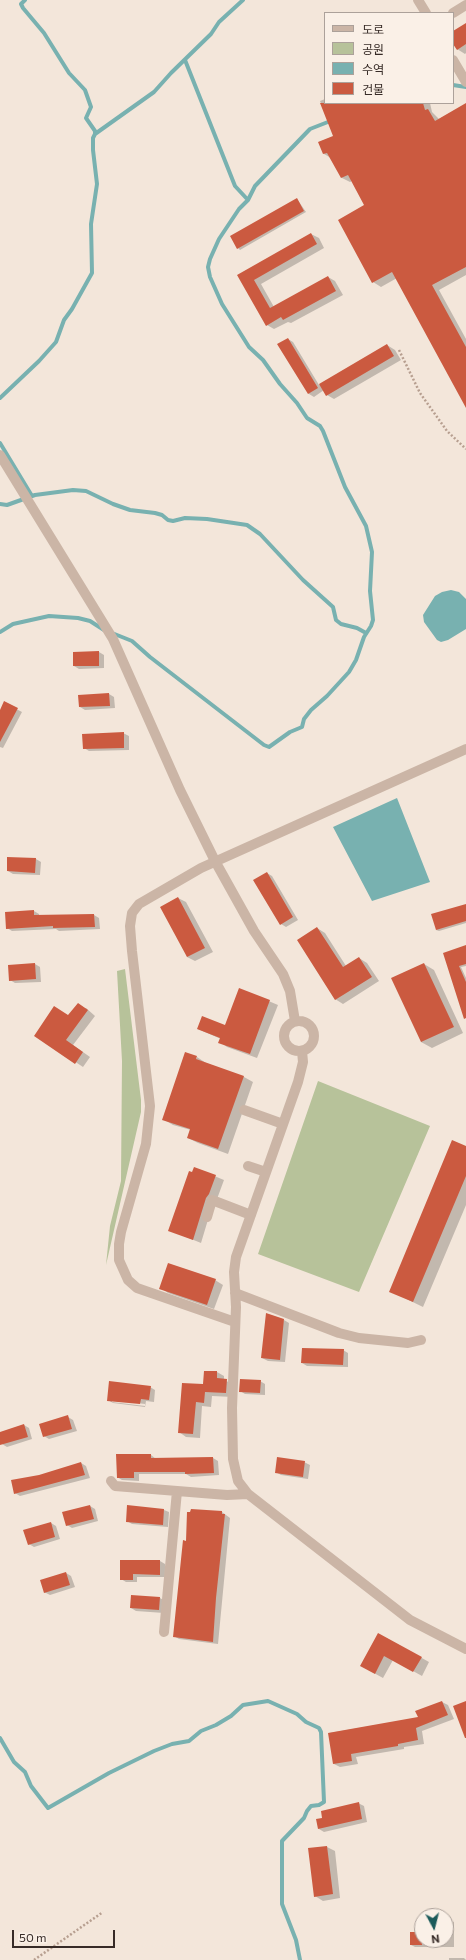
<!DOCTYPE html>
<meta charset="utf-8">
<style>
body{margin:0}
#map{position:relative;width:466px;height:1960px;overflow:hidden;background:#f3e6da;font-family:Commissioner,"Noto Sans KR",sans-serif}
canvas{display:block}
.legend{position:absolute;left:324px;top:12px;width:130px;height:92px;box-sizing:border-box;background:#faf0e7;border:1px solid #aca19a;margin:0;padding:5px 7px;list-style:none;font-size:12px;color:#372b27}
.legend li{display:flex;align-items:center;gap:8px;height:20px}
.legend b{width:20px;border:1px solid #aca19a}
.north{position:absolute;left:414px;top:1908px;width:40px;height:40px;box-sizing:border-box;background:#faf0e7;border:1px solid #aca19a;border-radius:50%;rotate:173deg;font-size:11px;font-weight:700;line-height:16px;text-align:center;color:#372b27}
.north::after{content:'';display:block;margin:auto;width:14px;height:18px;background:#1b5a5a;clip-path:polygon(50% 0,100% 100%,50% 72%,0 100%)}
.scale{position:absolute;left:12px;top:1930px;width:103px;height:18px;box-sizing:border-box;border:2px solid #372b27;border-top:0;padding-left:5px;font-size:12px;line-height:14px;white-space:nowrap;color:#372b27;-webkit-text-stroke:3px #faf0e7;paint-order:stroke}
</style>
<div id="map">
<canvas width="466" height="1960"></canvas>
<ul class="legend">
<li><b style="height:5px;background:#cbb5a6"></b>도로</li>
<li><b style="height:11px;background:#b7c29a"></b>공원</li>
<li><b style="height:11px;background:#78b1b0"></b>수역</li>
<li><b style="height:11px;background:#cb5a40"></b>건물</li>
</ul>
<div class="north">N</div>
<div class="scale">50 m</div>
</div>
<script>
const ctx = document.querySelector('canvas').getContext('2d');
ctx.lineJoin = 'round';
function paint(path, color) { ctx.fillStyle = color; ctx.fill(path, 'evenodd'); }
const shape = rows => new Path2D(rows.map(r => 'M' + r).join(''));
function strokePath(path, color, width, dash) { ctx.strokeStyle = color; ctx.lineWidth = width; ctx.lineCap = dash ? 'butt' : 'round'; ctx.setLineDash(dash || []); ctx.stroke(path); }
paint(shape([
 [125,969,141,1100,141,1112,106,1265,110,1226,121,1181,122,1061,117,971],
 [318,1081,430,1126,359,1292,258,1254]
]), '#b7c29a');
paint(shape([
 [451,590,459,592,466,599,466,629,448,640,441,642,437,640,424,622,423,615,435,596,442,592],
 [397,798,430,882,372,901,333,827]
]), '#78b1b0');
paint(shape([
 [466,24,466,53,465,54,457,49,453,43,453,32],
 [325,99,325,103,430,103,432,112,439,119,466,104,466,275,439,290,466,339,466,400,397,278,381,287,373,282,366,205,352,181,350,182,342,178,331,158,324,154,319,142,335,136,320,101],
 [297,199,306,212,240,250,238,248],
 [311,234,319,238,324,248,261,284,274,307,328,277,335,281,343,295,291,323,288,322,274,329,267,325,238,275],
 [288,339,293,342,319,385,387,345,395,350,401,360,334,399,327,395,324,390,314,397,309,394],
 [99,652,104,655,104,668,79,669,74,666],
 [109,694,114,697,115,708,85,710,80,707],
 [5,703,22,712,3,748,0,747,0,712],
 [123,733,129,736,129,750,89,751,84,748],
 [36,859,41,862,40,875,13,874,8,871],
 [267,873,272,876,298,920,286,927,281,924],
 [178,898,186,902,213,952,195,961,187,957],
 [466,905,466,923,439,931,436,930],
 [34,911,39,914,39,916,94,915,99,918,100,929,59,931,56,929,12,931,7,928],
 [317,928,325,933,346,966,359,958,367,963,379,981,343,1004,335,999],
 [466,947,466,966,461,967,466,978,466,1000,444,954],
 [35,964,40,967,41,982,15,983,10,980,9,966],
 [424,964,434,970,463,1033,432,1048,421,1042],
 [240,989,278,1005,257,1058,227,1047,220,1042,221,1039,198,1029,225,1026],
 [86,1008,95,1016,73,1045,90,1057,83,1067,35,1035],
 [197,1057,206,1063,244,1077,253,1082,228,1154,198,1143,188,1138,191,1130,173,1125,163,1119],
 [466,1147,466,1205,423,1307,390,1291],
 [195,1168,224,1180,217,1199,213,1203,201,1243,169,1230],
 [215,1280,223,1285,214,1309,168,1293,161,1288],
 [284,1320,289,1323,285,1362,268,1361,262,1358],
 [343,1350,348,1353,348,1367,307,1366,302,1363],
 [217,1372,224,1376,224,1380,233,1384,233,1397,212,1396,211,1407,202,1406,200,1438,186,1437,179,1432,204,1385],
 [260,1381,265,1384,265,1395,245,1394,240,1391],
 [150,1387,155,1390,154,1402,146,1401,145,1407,113,1403,108,1400],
 [112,1400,145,1404,145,1406,112,1402],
 [68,1417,73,1420,77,1431,49,1439,44,1436],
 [24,1425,29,1428,32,1439,7,1447,2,1444,0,1433],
 [151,1455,156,1459,213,1458,218,1461,219,1475,191,1477,186,1474,139,1474,139,1481,122,1480,117,1477],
 [304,1462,310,1465,308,1479,281,1475,276,1472],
 [81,1463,86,1466,90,1478,20,1496,15,1493,39,1476],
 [90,1506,95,1509,98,1521,72,1528,67,1525],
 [164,1510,169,1512,168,1527,132,1524,127,1521],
 [192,1510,222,1512,230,1518,218,1644,179,1639,174,1636],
 [51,1523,56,1526,60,1539,34,1547,29,1544],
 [160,1561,165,1564,165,1577,137,1577,137,1582,126,1582,121,1579],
 [66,1573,71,1576,75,1587,50,1595,44,1592],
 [160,1598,165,1601,164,1613,136,1611,131,1608],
 [379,1634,429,1662,422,1676,393,1660,383,1678,361,1666],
 [442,1702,448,1705,454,1719,422,1731,424,1744,404,1747,404,1749,356,1757,358,1764,340,1767,334,1764,329,1733,419,1718],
 [358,1803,364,1806,367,1822,324,1832,319,1829,323,1818],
 [327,1847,335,1851,340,1898,323,1901,315,1896],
 [420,1920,422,1920,422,1940,446,1940,446,1920,454,1922,454,1947,415,1947,411,1945,419,1933],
 [449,1958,464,1958,466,1960,449,1960]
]), '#0003');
strokePath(shape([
 [25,0,21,4,23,8,44,33,69,73,85,90,91,107,86,118,95,131,95,134],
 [185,60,235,186,248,200],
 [453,85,466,87],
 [0,398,39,361,56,342,64,320,72,309,92,273,91,224,97,184,93,150,93,138,95,134,154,92,171,73,211,34,219,22,243,0],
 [0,443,32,496],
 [0,504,7,505,35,495,73,490,86,491,113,504,130,510,155,513,162,515,168,520,173,521,185,518,207,519,247,525,260,534,303,580,333,607,336,620,341,624,357,628,366,633],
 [0,632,13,624,49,616,78,618,90,621,104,630],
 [112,633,132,641,150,657,264,745,269,747,290,732,302,727,304,719,311,710,327,696,349,672,356,660,364,637,371,626,373,620,370,591,372,552,366,526,345,487,323,431,320,426,307,418,297,403,280,384,263,360,249,347,222,304,210,277,208,267,210,259,219,239,239,209,248,200,255,186,310,129,333,120],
 [0,1738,14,1762,25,1772,31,1786,48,1808,109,1773,154,1751,172,1744,189,1741,201,1731,216,1725,231,1716,243,1705,268,1701,297,1714,306,1722,319,1728,321,1732,324,1802,319,1805,311,1806,307,1811,304,1818,282,1841,282,1904,296,1940,300,1960]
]), '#78b1b0', 4);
paint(shape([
 [466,23,466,44,457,50,453,44,453,31],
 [320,103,423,103,425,110,428,109,435,121,466,103,466,267,432,285,466,347,466,408,392,272,372,283,338,220,364,205,348,175,341,178,327,153,323,154,318,142,333,136],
 [297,198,304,211,237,249,230,236],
 [311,233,317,244,254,280,270,308,328,276,336,291,283,320,281,317,266,326,237,275],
 [288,338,318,388,308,394,277,344],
 [387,344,394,356,326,396,319,384],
 [99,651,99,666,73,666,73,652],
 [109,693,110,706,79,707,78,695],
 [4,701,18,708,0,742,0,710],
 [124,732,124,748,83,749,82,734],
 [7,857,36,858,35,873,7,871],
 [267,872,293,917,280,925,253,880],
 [178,897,205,948,187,957,160,907],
 [466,904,466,921,436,930,431,914],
 [34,910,34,915,94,914,95,927,53,928,53,926,6,929,5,912],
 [317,927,343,967,359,957,372,977,335,1000,297,940],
 [466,945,466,964,459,966,466,982,466,1018,464,1019,443,953],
 [35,963,36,979,9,981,8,965],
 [424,963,454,1027,421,1042,391,978],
 [239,988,270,1000,250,1054,218,1043,220,1038,197,1029,202,1016,225,1025],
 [78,1003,88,1010,66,1040,83,1052,75,1064,34,1036,54,1006,68,1015],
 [185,1052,197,1056,196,1059,244,1076,218,1149,187,1138,190,1129,162,1120],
 [452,1140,466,1146,466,1176,413,1302,389,1292],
 [194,1167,216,1175,209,1194,206,1198,193,1240,168,1231,189,1171,192,1172],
 [168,1263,216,1279,207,1305,159,1289],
 [266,1313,284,1319,280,1360,261,1358],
 [302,1348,344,1349,343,1365,301,1363],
 [204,1371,217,1371,217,1378,227,1379,226,1393,205,1392,204,1403,196,1402,193,1434,178,1433,182,1383,203,1384],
 [240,1379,261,1380,260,1393,239,1392],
 [109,1381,151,1386,149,1400,141,1399,140,1404,107,1401],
 [68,1415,72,1429,43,1437,39,1424],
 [24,1424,28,1437,0,1445,0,1432],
 [116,1454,151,1454,151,1458,213,1457,214,1473,185,1474,185,1472,134,1472,134,1478,117,1478],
 [277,1457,305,1461,303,1477,275,1473],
 [81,1462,85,1475,14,1494,11,1480,39,1475],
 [90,1505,94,1519,66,1526,62,1512],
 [127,1505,164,1509,163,1525,126,1522],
 [191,1509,222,1511,222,1514,225,1514,216,1598,213,1642,173,1637,183,1540,186,1541,187,1512,190,1512],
 [51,1522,55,1537,28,1545,23,1530],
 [120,1560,160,1560,160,1575,133,1574,133,1580,120,1580],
 [66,1572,70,1585,44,1593,40,1580],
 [131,1595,160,1597,159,1610,130,1608],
 [378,1633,422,1657,413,1672,384,1656,375,1674,360,1666],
 [442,1701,448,1715,416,1728,418,1740,398,1744,398,1746,351,1754,352,1761,333,1764,328,1733,418,1717,415,1711],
 [466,1701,466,1738,465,1738,453,1706],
 [359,1802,362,1819,318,1829,316,1819,322,1818,321,1811],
 [327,1846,333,1894,314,1897,308,1848],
 [410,1932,422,1932,422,1945,410,1945]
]), '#cb5a40');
strokePath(shape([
 [399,350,420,393,447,431,466,449],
 [34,1960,103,1912]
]), '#b79f90', 2.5, [2, 2]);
strokePath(shape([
 [418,0,426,13],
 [453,13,466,5],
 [453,60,466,82],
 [0,455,113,639,180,790,215,861,254,931,283,974,290,991,295,1021],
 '284 1036a15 15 0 1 1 30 0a15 15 0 1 1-30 0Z',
 [302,1051,303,1062,298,1082,236,1257,234,1272,236,1307,232,1408,233,1459,238,1481,248,1494,410,1620,466,1649],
 [244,1110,283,1124],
 [248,1166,266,1172],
 [207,1217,212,1200,251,1215],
 [235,1293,339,1333,359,1338,408,1343,421,1340],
 [235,1322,137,1288,128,1280,119,1260,119,1244,121,1232,146,1144,150,1106,132,951,130,926,132,913,139,904,201,868,466,749],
 [111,1481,115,1486,227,1495,248,1494],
 [164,1632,177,1491]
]), '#cbb5a6', 10);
</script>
